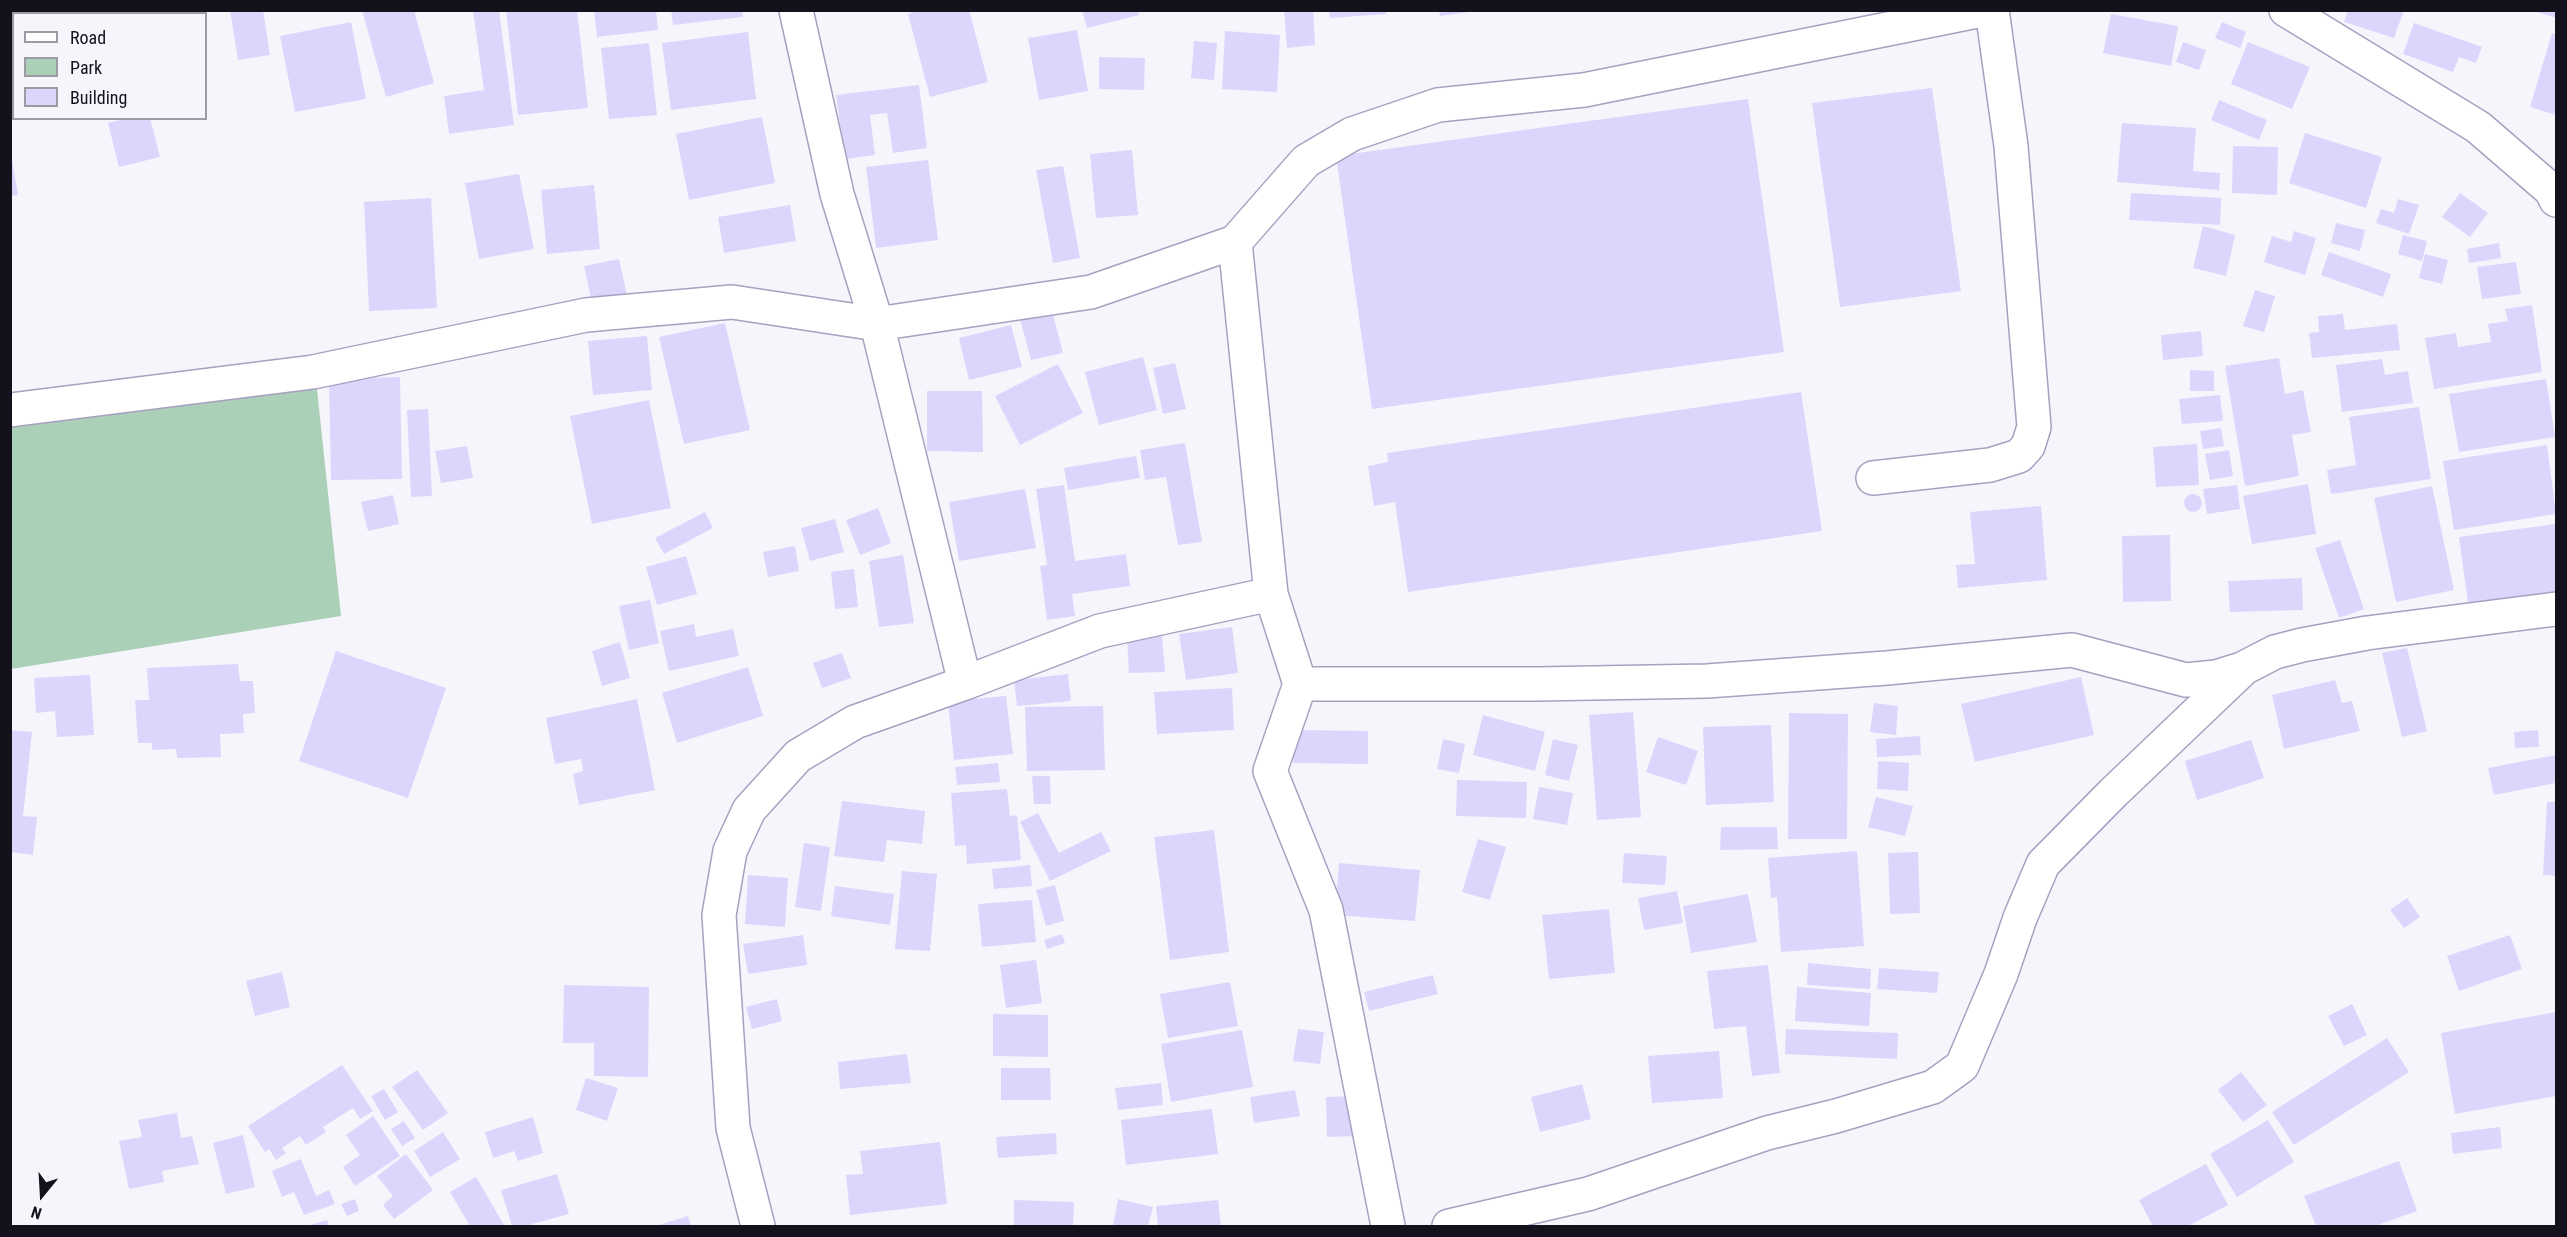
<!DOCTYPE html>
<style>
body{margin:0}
#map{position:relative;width:2567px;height:1237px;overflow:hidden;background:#f7f5fc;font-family:"Roboto Condensed",sans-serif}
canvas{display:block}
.frame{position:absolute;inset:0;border:12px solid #14111d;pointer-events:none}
.legend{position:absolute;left:12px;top:12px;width:195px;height:108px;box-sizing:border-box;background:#f7f5fc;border:2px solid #9c9aa3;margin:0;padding:8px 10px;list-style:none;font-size:18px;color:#14111d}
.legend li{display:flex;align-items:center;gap:12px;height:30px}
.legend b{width:30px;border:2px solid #9c9aa3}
.north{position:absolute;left:12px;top:1165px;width:60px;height:60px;-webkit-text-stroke:4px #f7f5fc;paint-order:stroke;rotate:198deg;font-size:16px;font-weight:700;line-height:24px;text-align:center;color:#14111d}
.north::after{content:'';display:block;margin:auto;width:21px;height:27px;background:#14111d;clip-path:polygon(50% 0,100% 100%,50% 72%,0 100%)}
</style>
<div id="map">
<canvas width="2567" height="1237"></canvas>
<div class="frame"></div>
<ul class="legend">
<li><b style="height:8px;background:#fff"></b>Road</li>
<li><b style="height:16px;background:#abd0b8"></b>Park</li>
<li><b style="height:16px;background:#ded5fd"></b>Building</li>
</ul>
<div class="north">N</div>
</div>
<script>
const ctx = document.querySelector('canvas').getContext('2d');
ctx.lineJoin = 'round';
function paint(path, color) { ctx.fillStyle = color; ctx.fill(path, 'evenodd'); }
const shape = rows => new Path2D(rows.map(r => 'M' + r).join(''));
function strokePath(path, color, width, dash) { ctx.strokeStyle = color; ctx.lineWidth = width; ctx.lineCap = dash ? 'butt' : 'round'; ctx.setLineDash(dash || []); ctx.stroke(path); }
paint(shape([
 [316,380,341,616,11,669,11,420]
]), '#abd0b8');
paint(shape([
 [67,10,100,10,101,14,67,14],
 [230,10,263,10,270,55,238,60],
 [362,10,414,10,434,83,386,97],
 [473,10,499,10,514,125,449,134,444,96,484,90],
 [506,10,577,10,588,108,518,115],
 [594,10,656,10,658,30,597,37],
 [671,10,742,10,743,17,673,25],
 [920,10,969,10,988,82,930,97,908,14],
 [1082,10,1138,10,1139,15,1087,28],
 [1284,10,1313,10,1315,45,1287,48],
 [1329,10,1386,10,1386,14,1330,18],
 [1439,10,1469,10,1469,12,1440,16],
 [2348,10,2404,10,2394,38,2344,22],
 [2556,10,2556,18,2534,11,2534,10],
 [2111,14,2178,26,2171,66,2103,53],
 [14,15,14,89,10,89,10,16],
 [351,22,366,99,295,112,280,36],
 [2222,22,2246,32,2240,48,2215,38],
 [2414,23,2482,47,2476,63,2459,57,2453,72,2403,54],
 [1077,30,1088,91,1039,100,1028,38],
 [1225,31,1280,35,1277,92,1222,89],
 [748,32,756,99,671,110,662,43],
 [2552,33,2556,35,2556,115,2530,107],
 [1194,41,1217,43,1214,80,1191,78],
 [2183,42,2206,50,2199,70,2176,62],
 [2248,42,2310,67,2292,109,2231,84],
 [649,43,657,115,609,119,601,48],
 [1099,57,1145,58,1144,90,1099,89],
 [919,85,927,148,893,153,887,113,870,115,875,155,845,159,836,95],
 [1932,88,1961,291,1840,307,1812,103],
 [1748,99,1784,352,1372,409,1336,156],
 [2219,100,2267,120,2259,140,2211,120],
 [762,117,775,183,689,200,676,134],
 [128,118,150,118,160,157,119,167,108,123],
 [2122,123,2196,128,2193,171,2220,173,2219,190,2117,182],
 [2305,133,2382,157,2366,208,2289,183],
 [2233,146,2278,147,2277,195,2232,193],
 [10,148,18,195,10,196],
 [1132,150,1138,215,1096,218,1090,154],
 [928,160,938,240,876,248,866,167],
 [1063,166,1080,258,1053,263,1036,170],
 [519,174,534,249,479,259,465,183],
 [594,185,600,249,547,254,541,190],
 [2131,193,2221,198,2220,225,2129,220],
 [2460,193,2488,213,2470,237,2442,217],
 [431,198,437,308,369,311,364,202],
 [2398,199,2419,205,2409,234,2376,223,2381,209,2394,213],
 [790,205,796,241,724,253,718,217],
 [2336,223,2365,230,2360,251,2331,243],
 [2203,226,2235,235,2226,276,2193,268],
 [2294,231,2316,238,2305,275,2264,262,2272,236,2291,242],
 [2403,235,2427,241,2422,261,2398,254],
 [2499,243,2501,258,2469,263,2467,249],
 [2329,252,2391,274,2383,297,2321,275],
 [2425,254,2448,260,2442,284,2419,278],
 [619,259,629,304,594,312,584,266],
 [2516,262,2521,294,2482,299,2477,267],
 [2255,290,2275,296,2264,332,2243,326],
 [2532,305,2542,372,2434,389,2425,338,2456,333,2458,347,2491,342,2488,324,2508,321,2505,309],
 [1052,311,1063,353,1031,360,1020,319],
 [2343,314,2345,330,2397,324,2400,350,2312,358,2309,333,2319,332,2318,316],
 [725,323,750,430,684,444,659,337],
 [1011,325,1022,367,969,380,959,338],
 [2201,331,2203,356,2163,360,2161,335],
 [647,336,652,390,593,395,588,341],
 [1143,357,1157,410,1099,425,1085,372],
 [2279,358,2285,394,2303,390,2311,432,2292,435,2299,476,2245,486,2225,366],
 [2382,359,2385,375,2408,371,2413,403,2342,412,2336,365],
 [1175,363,1186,409,1163,414,1153,368],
 [1058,364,1083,413,1020,445,995,396],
 [2190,370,2214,371,2214,391,2190,391],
 [400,377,402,479,331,480,329,379],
 [2546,379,2555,437,2459,452,2449,394],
 [927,391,982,391,983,452,927,451],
 [1801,392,1822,531,1408,592,1395,502,1374,506,1368,466,1388,462,1387,453],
 [2220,395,2223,421,2182,424,2179,399],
 [649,400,671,508,592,524,570,416],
 [2419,407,2431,479,2331,494,2327,470,2356,465,2349,417],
 [428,409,432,496,411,497,407,410],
 [2221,428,2224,446,2203,449,2200,431],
 [1185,443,1202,542,1178,545,1166,477,1145,480,1140,450],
 [2197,444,2199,485,2156,487,2153,447],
 [2547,445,2556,514,2454,530,2443,461],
 [467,446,473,478,441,483,435,451],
 [2229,450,2233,476,2210,480,2205,454],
 [1136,456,1140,478,1068,490,1064,468],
 [2308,484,2316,534,2252,544,2243,496],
 [1064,485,1075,561,1126,554,1130,586,1072,594,1075,616,1047,620,1040,566,1047,565,1036,489],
 [2237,485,2240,509,2207,514,2203,489],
 [2432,486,2454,590,2396,602,2374,498],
 [1025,489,1036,548,959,561,949,502],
 '2184 503a9 9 0 1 1 18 0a9 9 0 1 1-18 0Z',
 [393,495,399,524,368,531,361,502],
 [2041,506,2047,580,1958,588,1956,565,1975,564,1970,512],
 [878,508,891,543,860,555,846,520],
 [705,512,713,528,664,554,655,538],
 [835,519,844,552,810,561,801,528],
 [2556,524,2556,592,2468,604,2459,537],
 [2170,535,2171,601,2123,602,2122,536],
 [2340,540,2364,609,2339,618,2315,548],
 [795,546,799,571,768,577,763,552],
 [903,555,914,623,879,627,869,561],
 [686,556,697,594,657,605,646,567],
 [854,569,858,607,835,609,831,572],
 [2302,578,2303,610,2230,612,2228,581],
 [650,600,659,643,629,650,619,606],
 [694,624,696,637,733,629,739,656,669,671,660,631],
 [1232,627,1238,673,1186,680,1179,634],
 [1162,635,1165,672,1129,673,1127,637],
 [620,642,630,678,602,686,592,651],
 [2407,648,2427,731,2402,737,2382,653],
 [336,651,446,688,408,798,299,761],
 [842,653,851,678,822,688,813,663],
 [238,664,240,681,253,681,255,713,243,714,244,733,220,734,221,757,177,758,176,749,152,750,152,743,138,743,135,700,149,700,147,668],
 [748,667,763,716,677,743,662,693],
 [1068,674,1071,701,1017,706,1014,680],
 [90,675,94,735,57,737,55,711,36,713,34,678],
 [2081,677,2094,735,1975,762,1961,704],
 [2335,680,2342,703,2352,701,2360,731,2284,749,2272,695],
 [1232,688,1234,730,1157,734,1154,692],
 [1006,696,1013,754,954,760,948,701],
 [637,699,655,790,579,805,573,774,583,771,581,759,555,764,546,718],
 [1874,703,1898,706,1896,735,1870,732],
 [1103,706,1105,770,1027,771,1025,707],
 [1633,712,1641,817,1597,820,1589,715],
 [1789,713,1848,714,1847,839,1788,839],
 [1483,715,1545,732,1535,771,1473,755],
 [1771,725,1774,802,1706,805,1703,727],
 [10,730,32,732,23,816,37,817,33,855,10,852],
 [1294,730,1368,731,1368,764,1293,763],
 [2538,730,2539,747,2515,748,2514,732],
 [1920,736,1921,755,1877,757,1876,739],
 [1658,737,1698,751,1686,785,1646,772],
 [1443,739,1465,744,1459,773,1437,769],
 [1553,739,1578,745,1569,781,1545,775],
 [2251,740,2264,778,2197,800,2185,761],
 [2556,755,2556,783,2494,795,2488,768],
 [1878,761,1909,763,1908,791,1877,789],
 [998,763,1000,782,957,785,955,767],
 [1032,776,1050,776,1051,804,1034,804],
 [1457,780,1527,782,1526,818,1456,816],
 [1539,787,1573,793,1567,825,1533,819],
 [1007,789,1010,816,1017,815,1021,860,967,864,966,845,955,846,951,793],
 [1876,797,1913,806,1905,836,1868,827],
 [842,801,925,811,922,844,887,840,884,862,834,856],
 [2547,802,2556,802,2556,876,2543,875],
 [1038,813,1059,853,1101,832,1111,851,1050,881,1020,822],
 [1721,827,1777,827,1778,849,1720,850],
 [1214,830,1229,952,1170,960,1154,837],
 [1478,839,1506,847,1490,900,1462,892],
 [804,843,830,847,821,911,795,907],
 [1857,851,1864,946,1781,952,1777,897,1771,898,1768,858],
 [1918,852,1920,913,1890,914,1888,853],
 [1624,853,1667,856,1665,885,1622,883],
 [1339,863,1420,870,1415,921,1335,915],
 [1030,865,1032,886,994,889,992,869],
 [902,871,937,874,930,951,895,949],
 [748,875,788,878,785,927,745,924],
 [1055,885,1064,921,1046,926,1036,890],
 [835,886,894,894,890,925,831,916],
 [1677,891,1683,923,1644,930,1638,898],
 [1748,894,1757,942,1691,953,1683,906],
 [2407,898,2420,917,2404,928,2390,910],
 [1032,900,1036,942,982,947,978,904],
 [1609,909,1615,973,1549,979,1542,915],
 [1062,934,1065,943,1047,949,1044,940],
 [803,935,807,965,748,974,743,944],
 [2510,935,2522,969,2459,991,2447,956],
 [1036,960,1042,1003,1006,1008,1000,965],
 [1808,963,1871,969,1870,989,1807,985],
 [1768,965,1780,1073,1752,1076,1746,1026,1714,1029,1707,971],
 [1879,968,1939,972,1937,993,1877,989],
 [282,972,290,1007,255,1016,246,981],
 [1433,975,1438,994,1369,1011,1364,992],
 [1230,982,1238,1026,1168,1038,1160,994],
 [564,985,649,987,648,1077,594,1076,594,1043,563,1043],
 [1797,987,1871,993,1869,1026,1795,1021],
 [777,999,782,1021,752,1029,746,1007],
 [2352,1004,2367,1035,2344,1046,2328,1016],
 [2556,1012,2556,1096,2455,1114,2441,1033],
 [993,1014,1048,1015,1048,1057,993,1056],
 [1298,1029,1324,1032,1320,1064,1293,1061],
 [1786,1029,1898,1033,1897,1059,1785,1054],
 [1242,1030,1253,1087,1171,1102,1161,1044],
 [2387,1038,2409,1072,2294,1145,2272,1112],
 [1719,1051,1723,1098,1652,1103,1648,1056],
 [907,1054,911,1083,840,1089,838,1062],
 [342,1065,373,1111,360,1119,353,1108,323,1127,326,1132,306,1145,300,1136,282,1148,286,1153,276,1160,269,1149,265,1152,248,1126],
 [1001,1068,1050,1068,1051,1100,1001,1100],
 [417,1070,448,1113,423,1130,392,1087],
 [2241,1072,2267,1105,2243,1122,2218,1090],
 [586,1078,618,1088,607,1121,576,1110],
 [1161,1083,1163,1105,1118,1110,1115,1088],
 [1582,1084,1591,1119,1540,1132,1531,1097],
 [384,1089,398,1112,385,1120,371,1096],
 [1295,1090,1300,1116,1254,1123,1250,1097],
 [1357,1096,1359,1136,1327,1137,1326,1097],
 [1212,1109,1218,1154,1126,1165,1121,1120],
 [177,1113,181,1138,192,1136,199,1164,162,1171,164,1182,129,1189,119,1141,142,1137,138,1120],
 [373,1116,400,1156,355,1186,343,1167,360,1155,346,1135],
 [533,1117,543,1153,518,1161,514,1151,493,1158,485,1132],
 [2268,1120,2294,1162,2237,1197,2210,1154],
 [404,1121,415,1138,402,1146,391,1129],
 [2500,1127,2502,1148,2453,1154,2451,1133],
 [443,1132,460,1159,430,1177,414,1151],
 [1056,1133,1057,1154,998,1158,996,1137],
 [243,1135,255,1187,226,1194,213,1143],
 [940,1142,947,1204,850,1215,846,1175,863,1174,860,1151],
 [406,1154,433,1190,394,1219,383,1205,393,1196,377,1176],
 [301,1159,316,1196,329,1190,335,1204,304,1215,294,1192,282,1197,272,1171],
 [2399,1161,2417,1211,2375,1226,2316,1226,2304,1196],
 [2206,1164,2228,1205,2188,1226,2153,1226,2139,1200],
 [557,1174,569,1214,525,1226,512,1226,501,1190],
 [476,1177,504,1225,502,1226,470,1226,450,1192],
 [355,1199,359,1211,347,1216,341,1204],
 [1118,1199,1153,1207,1148,1226,1113,1226],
 [1014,1200,1074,1202,1073,1226,1014,1226],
 [1218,1200,1221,1226,1158,1226,1156,1206],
 [688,1216,691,1226,656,1226],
 [327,1220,329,1226,306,1226]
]), '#ded5fd');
const minor = shape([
 [796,10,837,194,877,324,965,683],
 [2286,10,2478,127,2551,190,2556,200],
 [1235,242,1271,594,1300,684,1270,771,1326,910,1388,1226],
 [10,410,313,372,586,315,732,302,877,324,1091,292,1235,242,1306,161,1352,134,1438,105,1584,90,1982,10],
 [1873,478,1990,465,2019,456,2028,446,2034,427,2011,146,1992,10],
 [1300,684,1537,684,1707,681,1887,668,2072,650,2186,680,2216,677,2242,669,2275,652,2302,645,2367,633,2556,609],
 [758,1226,733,1128,719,915,730,851,749,810,798,756,855,722,965,683,1100,631,1271,594],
 [1449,1226,1588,1194,1767,1133,1836,1116,1933,1087,1962,1066,2001,974,2020,918,2043,864,2113,793,2242,670]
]);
strokePath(minor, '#a7a0c0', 36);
strokePath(minor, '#fff', 33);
</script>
